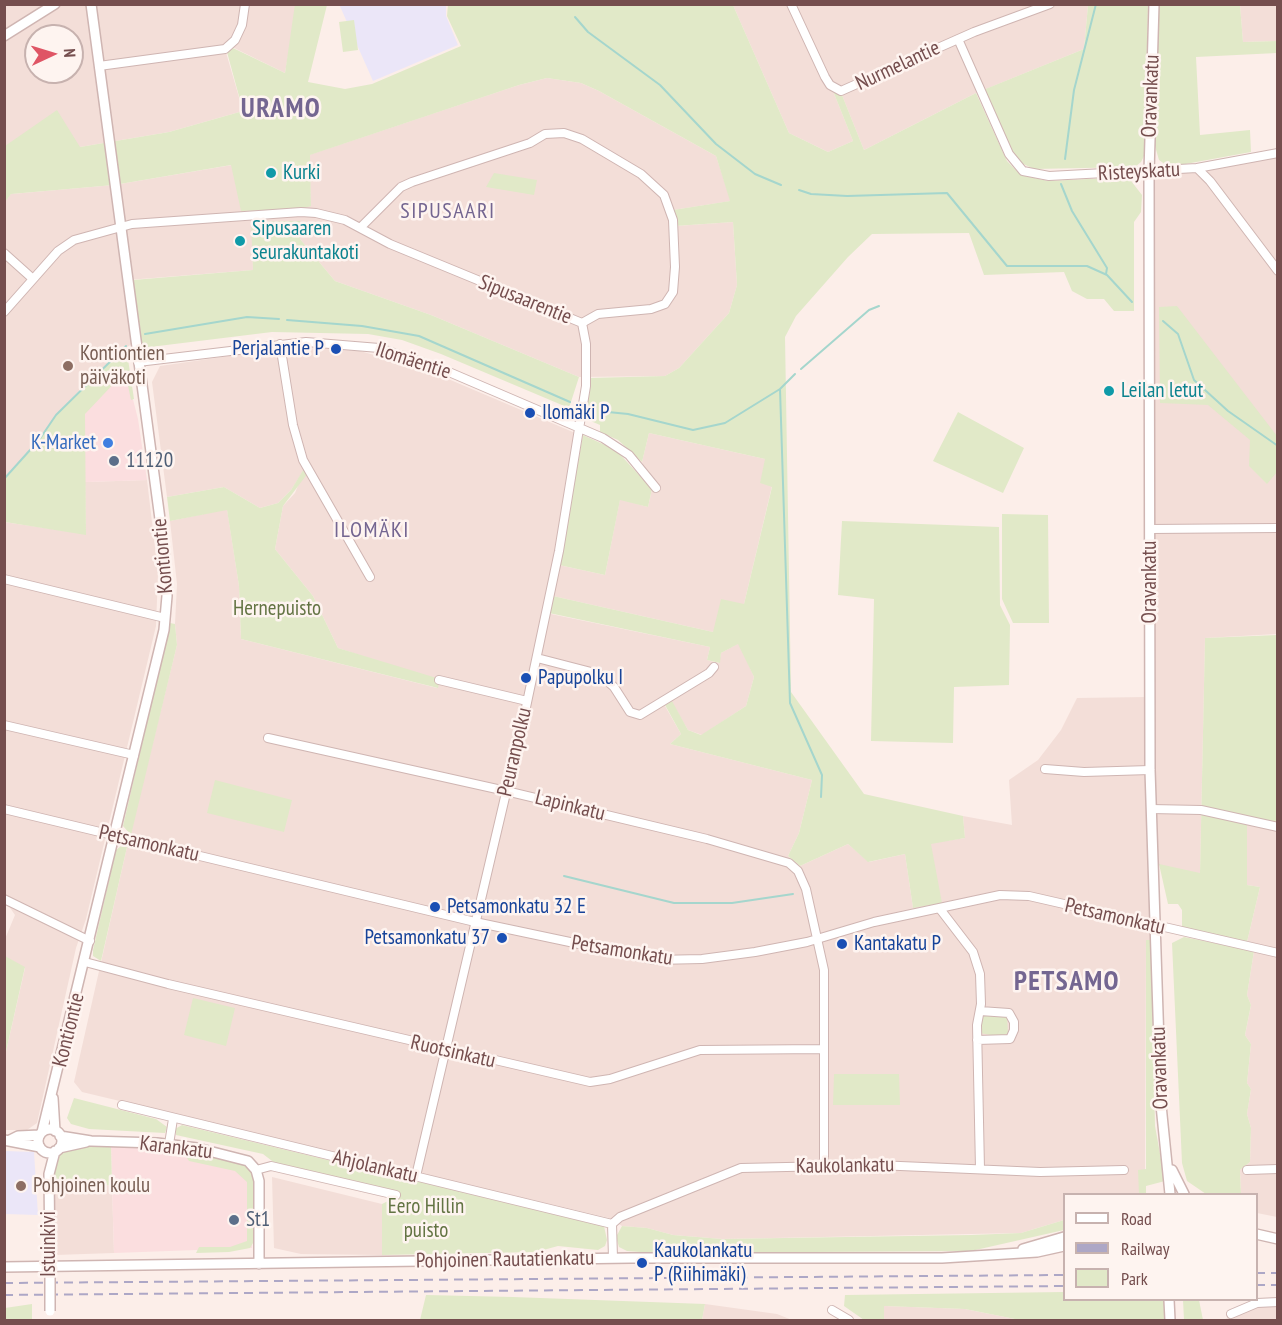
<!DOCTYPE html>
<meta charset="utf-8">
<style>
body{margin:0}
#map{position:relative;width:1282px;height:1325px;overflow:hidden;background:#fceee9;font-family:"PT Sans Narrow",sans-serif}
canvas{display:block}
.frame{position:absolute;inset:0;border:6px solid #754e4e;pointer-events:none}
.legend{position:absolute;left:1063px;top:1193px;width:195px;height:108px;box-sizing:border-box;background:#fef4f0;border:2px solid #c7b2af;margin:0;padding:8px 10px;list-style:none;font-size:18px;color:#754e4e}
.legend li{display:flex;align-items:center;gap:12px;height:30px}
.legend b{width:30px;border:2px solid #c7b2af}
.north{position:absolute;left:24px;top:24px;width:60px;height:60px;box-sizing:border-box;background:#fef4f0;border:2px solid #c7b2af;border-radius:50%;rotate:86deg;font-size:16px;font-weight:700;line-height:24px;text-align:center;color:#754e4e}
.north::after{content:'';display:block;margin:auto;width:21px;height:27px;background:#df5565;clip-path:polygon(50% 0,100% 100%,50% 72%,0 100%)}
</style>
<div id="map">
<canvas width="1282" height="1325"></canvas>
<div class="frame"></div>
<ul class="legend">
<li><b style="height:8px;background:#fff"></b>Road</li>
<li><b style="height:8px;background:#ada7c6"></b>Railway</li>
<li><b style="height:16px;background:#e1e9c8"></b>Park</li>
</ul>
<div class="north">N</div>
</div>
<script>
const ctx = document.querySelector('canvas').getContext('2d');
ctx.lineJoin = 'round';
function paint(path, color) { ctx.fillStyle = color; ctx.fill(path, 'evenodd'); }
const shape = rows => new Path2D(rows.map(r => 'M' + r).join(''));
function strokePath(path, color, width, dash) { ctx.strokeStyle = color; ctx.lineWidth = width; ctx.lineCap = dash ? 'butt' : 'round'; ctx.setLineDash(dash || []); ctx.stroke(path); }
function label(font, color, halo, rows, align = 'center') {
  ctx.font = font + ' "PT Sans Narrow",sans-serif'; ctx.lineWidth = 5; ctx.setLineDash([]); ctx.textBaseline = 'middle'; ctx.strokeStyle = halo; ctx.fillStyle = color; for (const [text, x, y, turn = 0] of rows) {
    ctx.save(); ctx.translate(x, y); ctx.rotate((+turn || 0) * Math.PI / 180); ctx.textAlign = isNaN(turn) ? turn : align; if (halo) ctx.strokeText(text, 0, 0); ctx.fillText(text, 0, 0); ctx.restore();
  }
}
paint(shape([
 [5,5,295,5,296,9,285,73,230,46,225,49,243,111,169,132,80,147,5,146],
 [36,36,72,36,72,72,36,72],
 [733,5,1088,5,1084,49,976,93,864,150,842,95,833,91,853,141,828,152,789,133],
 [1240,5,1277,5,1277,41,1243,42],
 [547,78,581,83,599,91,716,156,731,201,673,210,676,226,733,222,737,285,729,313,679,368,665,376,579,377,431,315,335,281,300,239,252,222,253,270,128,280,136,340,90,379,56,415,39,440,5,479,4,202,11,194,114,185,232,165,311,206,309,155,519,85],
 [1277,153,1277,634,1205,638,1200,874,1152,864,1156,940,1146,940,1145,1170,1139,1170,1139,1194,1064,1194,1064,1220,1021,1233,722,1239,673,1235,647,1228,622,1226,609,1218,512,1195,416,1176,427,1127,413,1171,82,1092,74,1082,127,847,177,645,175,624,177,584,170,521,227,509,239,586,241,639,437,688,439,681,338,648,313,596,275,549,283,506,295,493,305,468,291,490,278,503,260,508,224,487,167,497,152,382,160,366,257,352,305,348,360,351,427,370,580,435,546,613,710,647,707,660,719,663,721,653,739,643,754,677,746,706,702,735,688,730,671,701,665,706,681,734,670,744,812,780,799,833,788,856,800,866,848,844,869,862,905,854,913,908,931,843,965,838,963,816,1012,825,1009,780,1038,760,1061,730,1077,698,1146,697,1149,172],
 [649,433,765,459,772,486,744,604,713,632,553,596,559,565,605,575,620,499,648,507,652,489,642,462],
 [147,480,158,573,156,626,86,919,76,948,37,1123,27,1130,4,1130,5,1056,25,968,4,956,5,939,15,915,4,899,4,522,86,534,85,482],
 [1247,820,1277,827,1277,1217,1257,1213,1256,1194,1241,1194,1240,1170,1250,1162,1251,1128,1247,1114,1251,1089,1247,1083,1251,1044,1245,1035,1251,1005,1247,995,1254,951,1247,942,1260,887,1247,885],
 [272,1177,382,1204,382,1255,301,1254,274,1248],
 [112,1185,114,1253,55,1255,55,1188],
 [705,1304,777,1314,792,1320,702,1320],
 [1258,1305,1277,1306,1277,1320,1223,1320],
 [884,1306,965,1309,1020,1320,884,1320]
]), '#f3ded8');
paint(shape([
 [127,376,138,419,147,480,85,482,83,411,120,377],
 [111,1146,193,1151,242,1163,253,1176,252,1248,114,1253]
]), '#fbdedf');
paint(shape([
 [339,4,446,5,446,16,458,45,373,81],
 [5,1151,34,1152,38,1215,5,1214]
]), '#ebe6f8');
paint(shape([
 [295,4,327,5,308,82,345,89,372,84,461,46,447,16,448,5,733,5,789,133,828,152,853,141,833,91,842,95,864,150,976,93,1007,161,1021,175,1048,181,1128,177,1142,195,1141,212,1134,222,1134,311,1114,311,1104,299,1087,299,1072,291,1064,272,984,275,969,233,872,234,848,257,796,316,785,337,791,692,864,794,963,816,965,838,931,844,942,903,913,908,905,854,868,862,848,844,800,866,788,856,799,833,812,780,670,744,681,734,665,705,672,701,688,730,701,735,746,706,754,677,738,644,721,653,720,663,707,660,710,647,549,613,553,596,713,632,721,599,744,604,772,487,760,483,765,459,649,433,642,462,618,440,600,432,600,425,586,419,590,378,665,376,679,368,729,313,737,285,733,222,675,226,673,210,730,201,716,156,599,91,581,83,547,78,519,85,310,155,311,206,301,209,241,211,231,165,114,185,11,194,5,202,5,146,57,110,80,147,169,132,243,111,227,52,233,48,285,73],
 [1088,5,1148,5,1144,156,1141,162,1135,167,1034,169,1019,162,1013,153,983,90,1084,49],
 [1159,5,1240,5,1243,42,1277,41,1277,53,1196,57,1200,135,1250,130,1251,152,1169,167,1159,160,1155,146],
 [354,20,358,50,343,52,339,22],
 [494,173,537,180,534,195,486,187],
 [300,221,300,239,335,281,431,315,579,377,569,408,441,354,402,340,368,334,272,332,142,348,133,280,253,270,251,222],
 [1177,306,1277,436,1277,472,1267,484,1249,466,1250,440,1208,405,1160,403,1159,307],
 [126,346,134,399,131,400,126,376,120,377,85,414,86,535,5,522,5,479,39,440,56,415],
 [958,412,1024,448,1003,493,933,461],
 [583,435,616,450,652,489,648,507,620,500,605,575,559,565],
 [305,467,308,473,283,506,275,549,313,596,338,648,440,679,438,688,241,639,239,586,227,510,170,521,167,497,224,487,260,508,278,503,291,490],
 [1002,514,1048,515,1049,623,1013,623,1002,599],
 [842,521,999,527,1000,605,1010,625,1009,685,954,687,953,743,871,741,874,599,838,595],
 [170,623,175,624,177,645,131,835,123,826],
 [1277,635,1277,825,1247,818,1247,885,1260,887,1247,942,1182,927,1182,910,1178,904,1168,904,1159,864,1200,873,1205,638],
 [215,780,292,800,284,832,207,813],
 [121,846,127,847,101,961,93,956,93,950,116,850],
 [1184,937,1254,951,1247,995,1251,1005,1245,1035,1251,1044,1247,1083,1251,1089,1247,1114,1251,1128,1250,1162,1240,1170,1241,1194,1206,1194,1187,1181,1182,1163,1172,943],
 [1146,940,1151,940,1155,1126,1165,1181,1146,1186,1146,1194,1139,1194,1138,1170,1146,1169],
 [5,956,25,967,5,1056],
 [193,998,235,1008,226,1046,184,1035],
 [986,1015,1007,1016,1008,1033,1001,1037,980,1033,981,1018],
 [834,1074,899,1074,900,1105,833,1105],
 [74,1098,156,1119,167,1127,165,1133,89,1129,71,1124,67,1118],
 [182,1125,407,1179,564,1212,604,1226,607,1240,605,1246,598,1250,558,1246,536,1252,382,1255,382,1204,398,1196,276,1164,263,1154,176,1135,175,1129],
 [111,1146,112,1185,55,1188,55,1161,59,1154,79,1147],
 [188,1151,243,1164,251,1172,254,1184,253,1243,250,1248,229,1252,196,1253,199,1247,230,1247,247,1241,247,1182,235,1171,189,1161,185,1155],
 [1064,1220,1064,1230,971,1251,653,1253,627,1251,619,1247,616,1237,622,1226,647,1228,673,1235,722,1239,971,1235,1021,1233],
 [1064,1292,1064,1300,1164,1300,1165,1320,1020,1320,965,1309,884,1306,884,1320,864,1320,844,1306,845,1295],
 [426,1295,513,1297,705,1304,702,1320,420,1320],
 [1183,1300,1199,1300,1203,1320,1184,1320],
 [32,1304,32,1320,5,1320,5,1308]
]), '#e1e9c8');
strokePath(shape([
 [575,17,588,32,660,85,716,144,755,174,781,185],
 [1065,159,1074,90,1096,4],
 [1061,184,1072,211,1107,268,1106,274],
 [799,190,811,194,847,196,947,193,1007,266,1087,266,1107,275,1132,302],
 [287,320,362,326,419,336,570,402],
 [1163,321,1178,334,1194,380,1228,411,1278,446],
 [145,334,247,317,279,319],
 [801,369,869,310,879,306],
 [780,389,790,703,822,775,821,797],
 [608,412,628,414,693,430,725,423,780,389,795,374],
 [4,479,39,440,56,415,126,346],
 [564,876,674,903,732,903,793,894]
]), '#a5d6cd', 2);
const minor = shape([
 [791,4,825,77,830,85,841,91,974,32,1050,4],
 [958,39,1009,154,1023,171,1049,176,1197,168,1210,181,1278,271],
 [99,66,225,49,235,40,242,25,245,4],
 [1197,168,1278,153],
 [360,228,401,187,412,182,530,143,545,134,564,133,582,139,641,174,664,195,673,220,675,267,673,292,665,304,651,309,598,314,582,323],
 [4,253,33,279],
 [4,312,58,251,74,240,132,224,301,212,316,213,345,220,390,244,582,323],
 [280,344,293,425,303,460,370,577],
 [138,362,306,342,379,348,442,369,603,438,629,455,656,488],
 [1150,529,1278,528],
 [4,579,165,618],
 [537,658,599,674,614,687,630,712,640,715,709,673,714,667],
 [439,680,527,701],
 [4,725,134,755],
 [268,738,506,791,707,839,789,863,798,871,806,889,824,970,824,1166],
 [1045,769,1084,772,1150,770],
 [4,809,475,922,655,960,702,959,755,952,807,942,874,922,1000,895,1029,896,1278,953],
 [1151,809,1201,810,1278,827],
 [4,899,90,941],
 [940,909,973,952,980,974,981,1004,977,1025,980,1169],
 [85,962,168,984,590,1082,610,1079,700,1050,824,1049],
 [977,1040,1010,1039,1014,1030,1014,1022,1009,1013,980,1011],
 [122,1105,612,1224],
 [169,1144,173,1119],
 [256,1170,271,1166,396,1195],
 [1247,1170,1278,1169],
 [416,1176,525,712,559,551,586,386,586,344,582,323],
 [613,1258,612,1224,620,1217,741,1168,877,1165,1040,1172,1124,1170],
 [832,1310,849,1320],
 [1231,1314,1257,1303,1278,1302]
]);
const tertiary = shape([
 [1154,4,1149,172,1150,770,1161,1105,1170,1194],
 [4,36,55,4],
 [53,1098,55,1131],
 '38 1141a12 12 0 1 1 24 0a12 12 0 1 1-24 0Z',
 [42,1132,164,630,167,596,164,549,91,4],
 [60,1136,91,1141,157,1143,197,1148,248,1161,256,1170,259,1181,259,1264],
 [4,1140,40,1147],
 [10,1140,18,1136,40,1135],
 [59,1148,86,1142],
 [1172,1170,1184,1194],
 [1256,1234,1278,1239],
 [1023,1249,1064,1237],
 [50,1265,49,1174,55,1151],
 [4,1267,631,1258,942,1258,1037,1252,1064,1246],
 [1169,1300,1170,1320]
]);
strokePath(minor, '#cfb5b2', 10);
strokePath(tertiary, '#cfb5b2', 12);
strokePath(minor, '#fff', 8);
strokePath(tertiary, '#fff', 9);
strokePath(shape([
 [1256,1273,1278,1273],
 [4,1283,1064,1275],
 [1256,1285,1278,1285],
 [4,1295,1064,1286]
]), '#ada7c6', 2, [9, 6]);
const tertiaryBridge = shape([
 [50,1265,50,1311]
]);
strokePath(tertiaryBridge, '#cfb5b2', 12, []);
strokePath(tertiaryBridge, '#fff', 9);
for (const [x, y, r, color] of [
 [271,173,6,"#0f9aa8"],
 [240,241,6,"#0f9aa8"],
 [336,349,6,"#1a4fb4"],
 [68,366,6,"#8d6e63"],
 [1109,391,6,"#0f9aa8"],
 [530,413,6,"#1a4fb4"],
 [108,443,6,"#3f7fe0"],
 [114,461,6,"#5c6f8a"],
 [526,678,6,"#1a4fb4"],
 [435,907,6,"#1a4fb4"],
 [502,938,6,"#1a4fb4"],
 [842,944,6,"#1a4fb4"],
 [21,1186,6,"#8d6e63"],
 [234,1220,6,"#5c6f8a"],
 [642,1263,6,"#1a4fb4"]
]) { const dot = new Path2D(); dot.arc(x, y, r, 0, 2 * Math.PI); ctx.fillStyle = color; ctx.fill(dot); strokePath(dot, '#fef4f0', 2); }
label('21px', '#754e4e', '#fef4f0', [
 ["Nurmelantie",898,66,-25],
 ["Oravankatu",1151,96,-88],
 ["Risteyskatu",1139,172,-3],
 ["Sipusaarentie",525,300,22],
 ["Ilomäentie",413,361,18],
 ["Kontiontie",163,556,-95],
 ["Oravankatu",1150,582,-90],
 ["Peuranpolku",515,752,-77],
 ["Lapinkatu",570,806,14],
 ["Petsamonkatu",149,844,13],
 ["Petsamonkatu",1115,917,13],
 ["Petsamonkatu",622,951,9],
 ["Kontiontie",69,1030,-76],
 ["Ruotsinkatu",453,1052,13],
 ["Oravankatu",1160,1068,-92],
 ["Karankatu",176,1148,7],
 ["Kaukolankatu",845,1166,-1],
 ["Ahjolankatu",375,1167,13],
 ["Istuinkivi",49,1244,-90],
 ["Pohjoinen Rautatienkatu",505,1260,-1]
]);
label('21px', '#0d838f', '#fef4f0', [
 ["Kurki",283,173],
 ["Sipusaaren",252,229],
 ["seurakuntakoti",252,253],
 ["Leilan letut",1121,391]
], 'left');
label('21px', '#164399', '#fef4f0', [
 ["Perjalantie P",324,349,"right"],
 ["Ilomäki P",542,413],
 ["Papupolku I",538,678],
 ["Petsamonkatu 32 E",447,907],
 ["Petsamonkatu 37",490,938,"right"],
 ["Kantakatu P",854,944],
 ["Kaukolankatu",654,1251],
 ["P (Riihimäki)",654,1275]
], 'left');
label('21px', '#785e54', '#fef4f0', [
 ["Kontiontien",80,354],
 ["päiväkoti",80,378],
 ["Pohjoinen koulu",33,1186]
], 'left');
label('21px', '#366cbe', '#fef4f0', [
 ["K-Market",96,443]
], 'right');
label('21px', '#4e5e75', '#fef4f0', [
 ["11120",126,461],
 ["St1",246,1220]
], 'left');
label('21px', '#637443', '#fef4f0', [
 ["Hernepuisto",277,609],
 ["Eero Hillin",426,1207],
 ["puisto",426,1231]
]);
ctx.letterSpacing = '1.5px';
label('22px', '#746691', '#fef4f0', [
 ["SIPUSAARI",448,212],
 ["ILOMÄKI",372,531]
]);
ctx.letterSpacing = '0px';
ctx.letterSpacing = '1.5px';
label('bold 27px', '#746691', '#fef4f0', [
 ["URAMO",281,109],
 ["PETSAMO",1067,982]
]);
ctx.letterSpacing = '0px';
</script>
